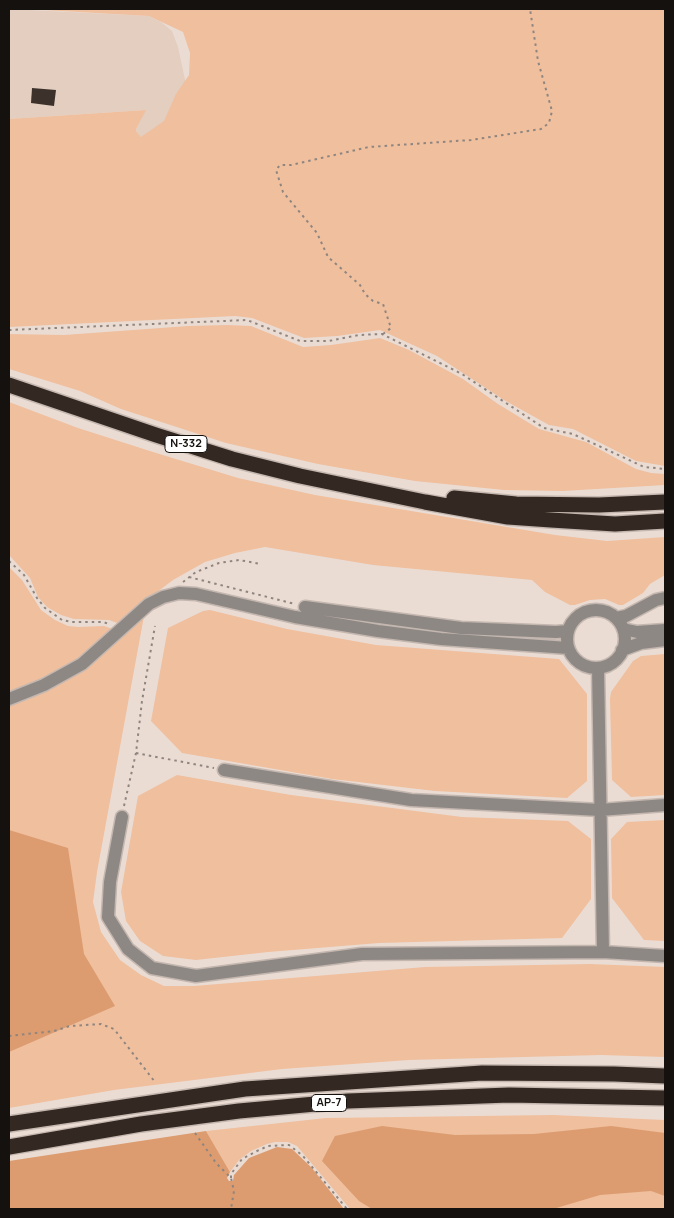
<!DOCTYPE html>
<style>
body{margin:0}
#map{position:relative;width:674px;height:1218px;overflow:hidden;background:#ebdcd3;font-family:Manrope,sans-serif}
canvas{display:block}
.frame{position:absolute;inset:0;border:10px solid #15110e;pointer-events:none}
</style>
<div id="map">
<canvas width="674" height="1218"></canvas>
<div class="frame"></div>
</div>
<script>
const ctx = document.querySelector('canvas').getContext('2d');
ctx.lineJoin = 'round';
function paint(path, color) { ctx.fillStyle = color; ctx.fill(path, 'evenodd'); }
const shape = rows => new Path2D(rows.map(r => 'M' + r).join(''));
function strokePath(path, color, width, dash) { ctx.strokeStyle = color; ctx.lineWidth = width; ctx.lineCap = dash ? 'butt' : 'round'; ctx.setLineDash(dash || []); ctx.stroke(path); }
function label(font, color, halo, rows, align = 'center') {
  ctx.font = font + ' Manrope,sans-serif'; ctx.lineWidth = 5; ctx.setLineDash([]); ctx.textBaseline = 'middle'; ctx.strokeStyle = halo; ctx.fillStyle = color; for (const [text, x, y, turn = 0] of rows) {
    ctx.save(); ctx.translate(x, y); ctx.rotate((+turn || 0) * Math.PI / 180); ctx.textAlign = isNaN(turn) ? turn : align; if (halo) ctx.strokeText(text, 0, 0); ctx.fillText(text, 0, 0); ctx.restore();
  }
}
paint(shape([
 [9,9,149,16,161,22,172,31,178,47,197,135,141,137,136,131,136,129,145,110,9,119]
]), '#e3cec0');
paint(shape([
 [26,9,665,9,665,466,636,461,573,429,549,425,504,400,437,356,380,330,337,336,304,338,252,318,235,316,9,327,9,119,146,110,136,129,136,131,141,137,164,121,176,94,189,75,190,53,183,32,149,16],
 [227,325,251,326,303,347,331,345,380,338,409,350,463,379,498,404,539,429,586,442,636,469,651,473,665,474,665,485,563,491,504,490,415,481,318,464,226,443,121,409,80,391,9,369,9,334,64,335,188,326],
 [9,402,78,428,153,452,238,478,315,495,555,535,607,541,665,537,665,575,650,584,643,593,623,605,619,605,605,599,590,600,575,605,570,605,545,592,532,580,373,565,265,547,235,553,205,562,173,580,140,605,120,624,109,620,74,619,61,615,47,607,38,597,30,578,9,555],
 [9,567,22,580,41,610,55,620,68,626,79,627,104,626,113,629,67,667,9,693],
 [210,610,287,629,376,645,559,659,587,694,587,781,567,798,435,791,332,779,182,753,151,721,168,628,203,611],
 [144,616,97,872,93,902,101,932,120,960,141,975,164,986,194,986,425,967,590,964,665,967,665,1057,601,1055,409,1060,282,1069,114,1090,9,1108,9,705,29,699,75,675,113,645],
 [665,654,665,795,631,797,612,780,610,699,611,692,633,661,641,656],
 [177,775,291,795,462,817,568,821,591,839,591,899,562,938,379,943,268,952,196,960,163,956,140,941,126,921,121,892,138,796],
 [665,820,665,941,644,940,612,898,611,839,627,822],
 [553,1115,665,1120,665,1209,350,1209,297,1146,288,1142,275,1142,267,1144,251,1151,239,1160,230,1172,206,1131,326,1118]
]), '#efbf9e');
paint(shape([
 [9,830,68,848,84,954,115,1006,9,1052],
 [382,1126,455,1135,534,1134,611,1126,665,1133,665,1196,651,1191,600,1195,553,1209,372,1209,359,1201,322,1161,335,1136],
 [206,1131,230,1172,227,1178,229,1181,233,1181,234,1175,249,1158,277,1147,292,1149,312,1168,344,1209,9,1209,9,1161]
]), '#dc9c6f');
paint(shape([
 [32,88,56,90,54,106,31,103]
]), '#3d322b');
const minor = shape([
 [305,607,461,628,556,632,568,631],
 '567 639a29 29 0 1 1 58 0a29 29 0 1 1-58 0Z',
 [616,618,626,616,656,600,665,598],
 [623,629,637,632,665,630],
 [622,650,641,643,665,640],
 [598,668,603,952],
 [9,699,44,685,82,664,149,604,163,597,179,593,196,594,295,617,378,631,441,639,568,648],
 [224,770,411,800,600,810,665,805],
 [122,817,110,882,108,917,128,949,152,968,196,976,362,954,603,952,665,956]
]);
const highway = shape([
 [9,385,156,435,232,459,300,476,425,502,508,517,551,520,615,524,665,521],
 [454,498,516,504,599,505,665,502],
 [9,1124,245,1089,482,1073,614,1074,665,1076],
 [9,1147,141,1124,239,1111,348,1101,509,1095,665,1098]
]);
strokePath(minor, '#c4b7b0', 15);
strokePath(highway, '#c4b7b0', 18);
strokePath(shape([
 [9,330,247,320,300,341,329,341,359,335,382,334,462,374,544,428,573,434,644,467,665,469],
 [383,334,391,328,383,304,373,301,365,294,360,285,328,257,317,233,283,192,276,170,280,165,291,165,369,147,471,140,541,129,549,123,552,111,538,61,530,9],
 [9,561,24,575,37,598,45,608,62,620,72,622,103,622,109,624],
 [189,577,295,604],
 [183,582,196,572,219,563,239,560,261,564],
 [136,753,214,768],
 [124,806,136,753,142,701,155,626],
 [9,1036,54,1031,70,1026,101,1024,114,1029,155,1082],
 [195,1133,216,1163,231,1178,234,1191,231,1209],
 [231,1178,231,1174,242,1159,257,1151,268,1146,289,1145,303,1156,347,1209]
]), '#8f857f', 2, [2.5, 4]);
strokePath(minor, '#8e8884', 12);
strokePath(highway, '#342922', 15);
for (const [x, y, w] of [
 [186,444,42],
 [329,1103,35]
]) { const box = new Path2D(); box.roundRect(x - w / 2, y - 8.5, w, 17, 4); ctx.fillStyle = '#fff'; ctx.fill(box); strokePath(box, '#15110e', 1); }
label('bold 11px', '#15110e', null, [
 ["N-332",186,444],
 ["AP-7",329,1103]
]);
</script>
